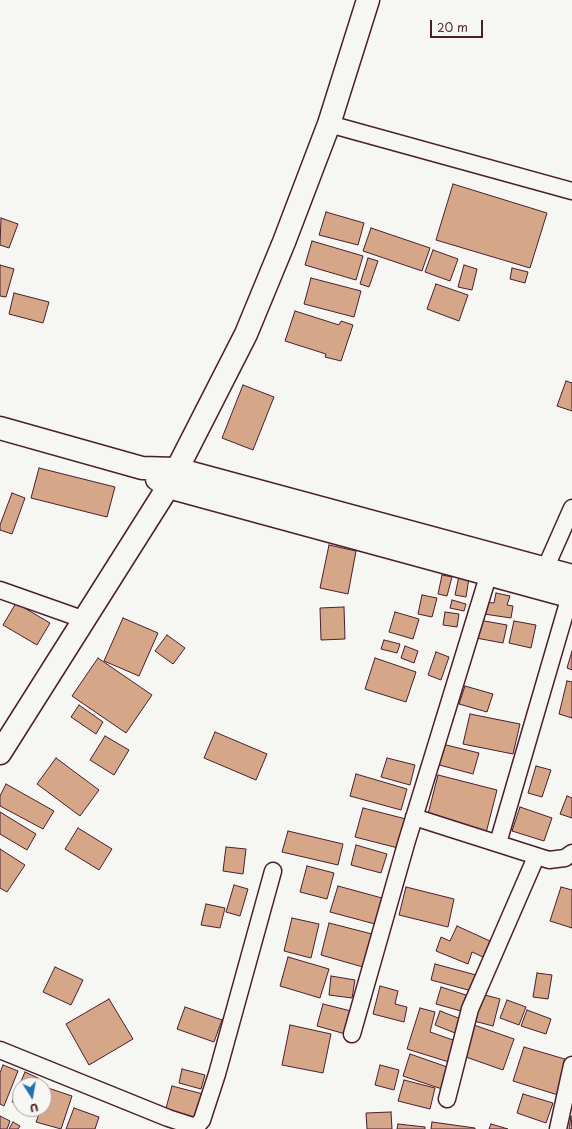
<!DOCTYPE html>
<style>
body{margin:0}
#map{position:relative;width:572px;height:1129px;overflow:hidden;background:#f6f6f2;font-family:"Playpen Sans",sans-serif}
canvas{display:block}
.north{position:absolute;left:12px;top:1077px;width:40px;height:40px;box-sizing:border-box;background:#f6f6f2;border:1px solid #b1a0a2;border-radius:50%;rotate:169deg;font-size:11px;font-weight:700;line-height:16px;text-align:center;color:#4a1f2b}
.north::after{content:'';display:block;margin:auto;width:14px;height:18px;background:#1f6fb2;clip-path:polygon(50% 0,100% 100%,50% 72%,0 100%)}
.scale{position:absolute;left:430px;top:20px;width:53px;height:18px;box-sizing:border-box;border:2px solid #4a1f2b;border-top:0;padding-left:5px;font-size:12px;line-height:14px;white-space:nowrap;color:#4a1f2b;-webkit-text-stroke:3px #f6f6f2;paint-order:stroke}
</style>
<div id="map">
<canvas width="572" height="1129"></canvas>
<div class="north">U</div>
<div class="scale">20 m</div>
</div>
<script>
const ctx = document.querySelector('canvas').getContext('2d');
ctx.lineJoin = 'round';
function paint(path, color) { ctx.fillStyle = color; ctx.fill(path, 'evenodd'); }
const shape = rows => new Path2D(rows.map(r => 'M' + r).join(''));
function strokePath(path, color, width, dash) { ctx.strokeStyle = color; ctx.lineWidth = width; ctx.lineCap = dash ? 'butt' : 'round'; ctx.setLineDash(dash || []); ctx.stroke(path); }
const building = shape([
 [453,184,547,213,530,268,436,240,453,184],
 [326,212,364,223,358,245,319,235,326,212],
 [1,218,18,224,9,248,0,245,1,218],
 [371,228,430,248,422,271,363,251,371,228],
 [312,241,363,256,356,280,305,265,312,241],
 [433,250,458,259,450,281,425,272,433,250],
 [368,258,378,261,369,287,360,284,368,258],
 [0,265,14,269,6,297,0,296,0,265],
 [464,265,477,269,472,290,458,287,464,265],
 [512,268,528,272,525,283,510,279,512,268],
 [311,278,361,291,354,317,304,304,311,278],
 [436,284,468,295,459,321,427,309,436,284],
 [14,293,49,302,43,323,9,314,14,293],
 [295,311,339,325,341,321,353,325,341,361,325,357,326,354,285,341,295,311],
 [566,381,572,383,572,411,557,406,566,381],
 [243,385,274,397,253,450,222,438,243,385],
 [39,468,115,487,107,517,31,498,39,468],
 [12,493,25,498,12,534,0,530,0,525,12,493],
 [329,545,356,551,348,594,320,588,329,545],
 [442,575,452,577,447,596,438,594,442,575],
 [459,576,469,578,466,597,455,595,459,576],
 [496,593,510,596,507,605,513,606,511,618,484,614,485,602,494,603,496,593],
 [422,595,437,598,432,617,418,614,422,595],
 [452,600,466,604,464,611,450,608,452,600],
 [16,603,50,623,37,645,3,625,16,603],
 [344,607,345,639,321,640,320,608,344,607],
 [395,612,419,619,413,639,389,632,395,612],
 [445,612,459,614,457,627,443,625,445,612],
 [123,618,158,633,139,676,104,661,123,618],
 [479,620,507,625,503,643,476,638,479,620],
 [514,621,536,625,531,648,509,643,514,621],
 [167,635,185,648,173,664,155,651,167,635],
 [384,640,400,644,397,653,381,649,384,640],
 [405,646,418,651,414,663,401,658,405,646],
 [572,651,572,670,567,668,572,651],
 [436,652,449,657,441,680,428,675,436,652],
 [98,658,152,695,126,733,72,696,98,658],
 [375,658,416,672,406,702,365,689,375,658],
 [567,681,572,682,572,718,559,714,567,681],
 [465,686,493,694,487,712,459,704,465,686],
 [79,705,103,722,96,734,71,717,79,705],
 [470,714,520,724,513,754,463,744,470,714],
 [215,732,267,754,256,780,204,758,215,732],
 [105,736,129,750,114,775,90,760,105,736],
 [438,743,479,753,473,774,432,763,438,743],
 [56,758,99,790,80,816,37,784,56,758],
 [387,758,415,765,410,785,381,777,387,758],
 [536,766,551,770,542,797,528,793,536,766],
 [356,774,407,789,401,810,350,796,356,774],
 [438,775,497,790,486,833,427,818,438,775],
 [6,784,54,811,43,829,0,806,0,796,6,784],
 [567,796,572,798,572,818,560,814,567,796],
 [520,807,552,818,544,841,512,831,520,807],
 [363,808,406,819,398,848,355,837,363,808],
 [0,812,36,834,27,850,0,834,0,812],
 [78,828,112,849,99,870,65,849,78,828],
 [288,831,343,844,338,865,282,852,288,831],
 [356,845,387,854,381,873,351,865,356,845],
 [226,847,246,849,243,874,223,871,226,847],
 [0,849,25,865,7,892,0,888,0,849],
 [307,866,334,873,327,899,300,892,307,866],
 [234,885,248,889,240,916,226,912,234,885],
 [338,886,382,898,375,924,330,912,338,886],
 [406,887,454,899,448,927,399,915,406,887],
 [561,887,572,890,572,928,550,921,561,887],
 [206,904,225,908,220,928,201,925,206,904],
 [292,918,319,924,311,958,284,951,292,918],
 [329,923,372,934,363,967,321,955,329,923],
 [457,926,490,941,483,957,472,952,468,964,436,951,441,937,450,941,457,926],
 [288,957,329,969,320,998,280,986,288,957],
 [435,964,476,975,472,991,431,980,435,964],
 [55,967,83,980,71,1005,43,992,55,967],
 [537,973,552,975,548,999,533,997,537,973],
 [331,976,355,980,352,998,329,995,331,976],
 [380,986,398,991,395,1004,407,1007,404,1022,373,1014,380,986],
 [441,987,466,995,461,1011,436,1004,441,987],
 [481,994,500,999,493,1026,474,1021,481,994],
 [109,999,133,1039,89,1065,66,1024,109,999],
 [507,1000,526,1007,519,1025,500,1018,507,1000],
 [323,1004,355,1012,349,1035,317,1026,323,1004],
 [185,1007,222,1020,214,1042,177,1029,185,1007],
 [420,1008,435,1012,430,1032,456,1041,449,1062,407,1049,420,1008],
 [527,1010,551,1019,546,1034,521,1026,527,1010],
 [440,1011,461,1019,455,1033,435,1025,440,1011],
 [290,1025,331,1034,323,1073,282,1065,290,1025],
 [474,1025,514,1039,503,1070,463,1056,474,1025],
 [524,1047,568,1060,558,1095,513,1081,524,1047],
 [410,1054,450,1068,442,1089,403,1076,410,1054],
 [3,1065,18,1071,4,1106,0,1104,0,1073,3,1065],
 [380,1065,399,1070,394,1090,375,1085,380,1065],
 [182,1069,205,1075,201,1089,179,1083,182,1069],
 [25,1072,38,1078,35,1085,20,1085,20,1105,12,1102,25,1072],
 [404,1080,435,1088,430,1109,398,1101,404,1080],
 [172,1086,203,1094,196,1120,165,1112,172,1086],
 [48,1088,72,1096,61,1129,36,1122,41,1109,44,1109,44,1100,48,1088],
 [523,1094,553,1103,546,1123,517,1113,523,1094],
 [74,1108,99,1117,95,1129,66,1129,74,1108],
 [391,1112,392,1129,367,1129,366,1113,391,1112],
 [0,1116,10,1121,7,1129,0,1129,0,1116],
 [571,1116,572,1129,569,1129,571,1116],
 [13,1122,20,1126,18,1129,9,1129,13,1122],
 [432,1122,475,1128,475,1129,431,1129,432,1122],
 [398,1124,425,1127,425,1129,397,1129,398,1124],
 [491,1124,508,1129,489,1129,491,1124]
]);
paint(building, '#d6a689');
strokePath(building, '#4a1f2b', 1);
const street = shape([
 [329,124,572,191],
 [545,569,572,508],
 [0,590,85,620],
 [414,817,549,860,565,858,572,853],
 [498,843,570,596],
 [352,1034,406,844,489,573],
 [0,1050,168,1118,196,1127,202,1120,217,1074,273,871],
 [447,1099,470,1009,536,857],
 [558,1129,572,1065]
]);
const secondary = shape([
 [0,428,142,468,177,469,572,576],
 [157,479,168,487,572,597],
 [0,753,168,487,246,334,284,242,329,124,368,0]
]);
strokePath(street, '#4a1f2b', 19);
strokePath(secondary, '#4a1f2b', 25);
strokePath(street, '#f6f6f2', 16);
strokePath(secondary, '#f6f6f2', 22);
</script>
